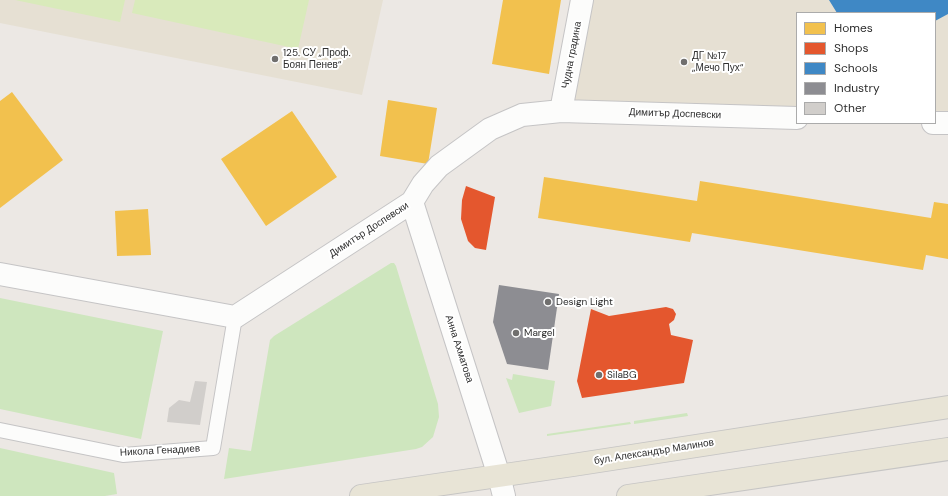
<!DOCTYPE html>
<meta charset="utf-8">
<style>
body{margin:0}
#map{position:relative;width:948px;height:496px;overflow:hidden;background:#ece8e4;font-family:"DM Sans",sans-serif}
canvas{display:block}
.legend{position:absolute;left:796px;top:12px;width:140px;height:112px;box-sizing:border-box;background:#fff;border:1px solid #ababab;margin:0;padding:5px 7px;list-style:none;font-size:12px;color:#2e2e2e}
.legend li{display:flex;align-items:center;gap:8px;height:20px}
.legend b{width:20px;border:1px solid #ababab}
</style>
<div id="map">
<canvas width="948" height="496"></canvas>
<ul class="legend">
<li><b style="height:11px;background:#f2c14e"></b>Homes</li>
<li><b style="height:11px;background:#e4572e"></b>Shops</li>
<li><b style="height:11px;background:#3f88c5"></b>Schools</li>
<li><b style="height:11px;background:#8d8d92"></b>Industry</li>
<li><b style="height:11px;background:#d1cecb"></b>Other</li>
</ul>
</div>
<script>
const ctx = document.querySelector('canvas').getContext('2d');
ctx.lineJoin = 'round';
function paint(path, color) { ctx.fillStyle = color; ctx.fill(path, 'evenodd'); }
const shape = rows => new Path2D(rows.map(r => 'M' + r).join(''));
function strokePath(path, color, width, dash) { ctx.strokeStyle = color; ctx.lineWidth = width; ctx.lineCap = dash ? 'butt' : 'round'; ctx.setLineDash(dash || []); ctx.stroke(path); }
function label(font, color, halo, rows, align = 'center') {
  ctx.font = font + ' "DM Sans",sans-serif'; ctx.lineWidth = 4; ctx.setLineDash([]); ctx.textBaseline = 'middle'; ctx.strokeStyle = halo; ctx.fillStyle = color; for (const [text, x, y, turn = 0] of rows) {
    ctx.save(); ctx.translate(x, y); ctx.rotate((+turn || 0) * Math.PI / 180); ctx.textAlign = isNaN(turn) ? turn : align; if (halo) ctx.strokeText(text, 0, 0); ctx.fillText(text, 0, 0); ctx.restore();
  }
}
paint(shape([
 [0,0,383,0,362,95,0,23],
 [582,0,948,0,948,123,935,123,935,13,797,13,797,118,561,111]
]), '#e6e0d3');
paint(shape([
 [391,263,394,263,396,266,438,404,439,417,433,437,422,447,416,449,224,479,229,448,251,451,270,340,274,336],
 [0,298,163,331,141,439,0,409],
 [513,374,555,381,551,406,519,413,506,378,512,380],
 [687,413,688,416,634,424,634,421],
 [630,422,631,424,547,436,547,434],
 [0,448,114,473,117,494,105,496,0,496]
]), '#cee6be');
paint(shape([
 [15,0,125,0,120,22],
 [135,0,309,0,298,49,132,13]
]), '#d9eabb');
paint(shape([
 [503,0,561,0,549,74,492,64],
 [12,92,63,160,0,208,0,101],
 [388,100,437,108,428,164,380,156],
 [292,111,337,177,266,226,221,159],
 [544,177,697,201,700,181,931,218,934,202,948,204,948,259,926,255,923,270,692,233,690,242,538,218],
 [148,209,151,255,117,256,115,211]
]), '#f2c14e');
paint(shape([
 [466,186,495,197,486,250,475,248,468,241,461,219,462,200],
 [666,307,673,309,676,314,674,320,669,324,671,335,693,340,684,383,582,398,577,381,591,309,609,316]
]), '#e4572e');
paint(shape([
 [829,0,948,0,948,14,935,21,935,13,837,13]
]), '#3f88c5');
paint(shape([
 [499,285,559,294,548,370,507,364,493,322]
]), '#8d8d92');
paint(shape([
 [195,381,207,382,200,425,167,422,169,408,179,400,190,402]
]), '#d1cecb');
const lane = shape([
 [0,430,123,455,213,448,235,317]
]);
const street = shape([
 [561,111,582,0],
 [933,123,948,123],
 [412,202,499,476],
 [0,274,235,317,412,202,423,184,439,166,490,129,522,115,561,111,797,118]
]);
const secondary = shape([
 [499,476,504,496]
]);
const primary = shape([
 [361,496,573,465,948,407],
 [628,496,948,449]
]);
strokePath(lane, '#c5c4c5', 16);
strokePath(street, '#c5c4c5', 24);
strokePath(secondary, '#c5c4c5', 24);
strokePath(primary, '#c6c5c4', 24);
strokePath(lane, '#fcfcfb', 14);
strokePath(street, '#fcfcfb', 22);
strokePath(secondary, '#fcfcfb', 22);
strokePath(primary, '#e8e4d6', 22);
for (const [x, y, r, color] of [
 [275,59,4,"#706f6e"],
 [684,62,4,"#706f6e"],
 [548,302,4,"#706f6e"],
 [516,333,4,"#706f6e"],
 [599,375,4,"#706f6e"]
]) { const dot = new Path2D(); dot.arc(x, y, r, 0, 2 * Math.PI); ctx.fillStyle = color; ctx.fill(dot); strokePath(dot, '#fff', 1.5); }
label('10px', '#2e2e2e', '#fff', [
 ["125. СУ „Проф.",283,53],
 ["Боян Пенев“",283,65],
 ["ДГ №17",692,56],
 ["„Мечо Пух“",692,68],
 ["Design Light",556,302],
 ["Margel",524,333],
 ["SilaBG",607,375]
], 'left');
label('10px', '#2e2e2e', '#fff', [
 ["Чудна градина",572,55,-79],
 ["Димитър Доспевски",675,114,2],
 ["Димитър Доспевски",369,230,-33],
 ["Анна Ахматова",459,349,72],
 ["Никола Генадиев",160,451,-3],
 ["бул. Александър Малинов",654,452,-9]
]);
</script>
